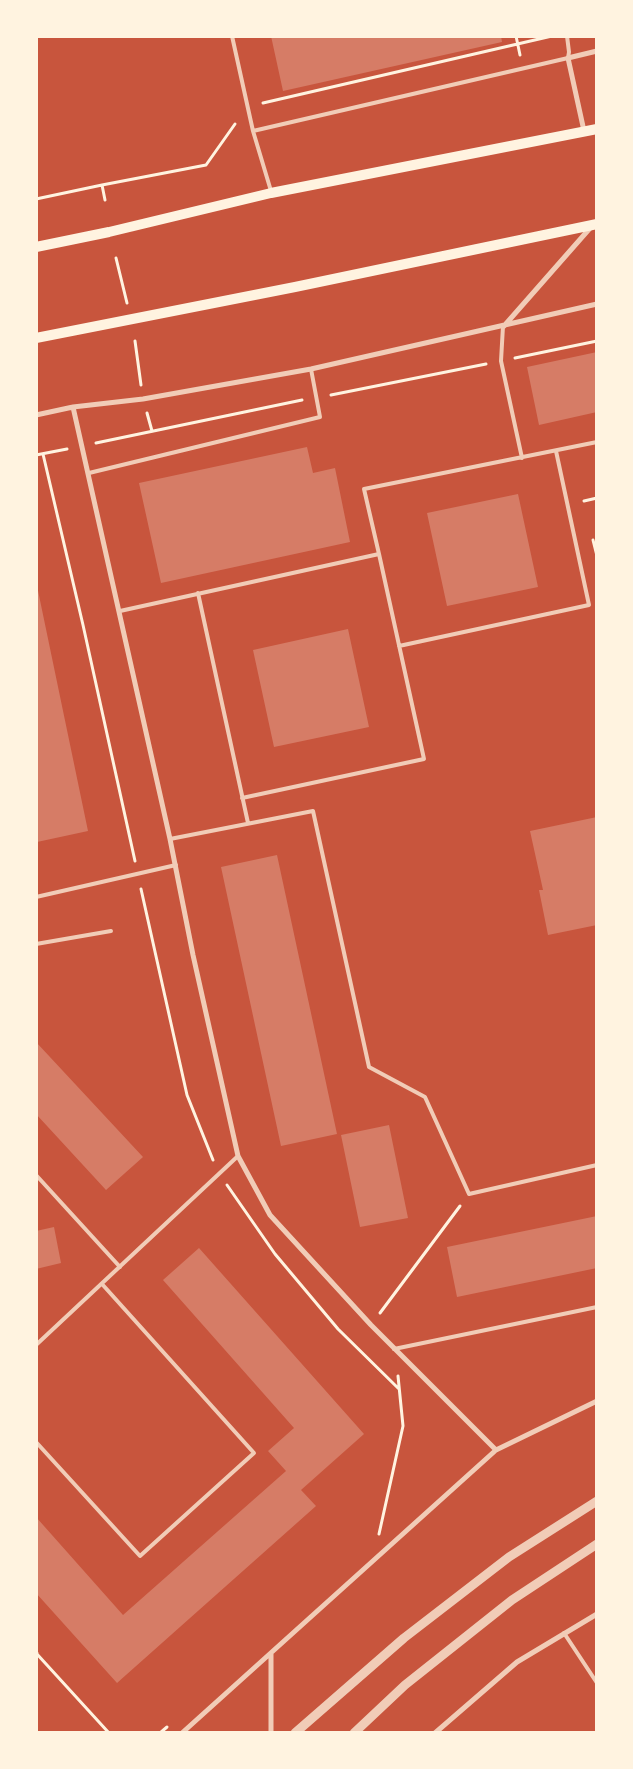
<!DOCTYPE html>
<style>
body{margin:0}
#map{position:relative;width:633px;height:1769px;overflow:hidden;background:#c8553d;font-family:"Crimson Pro",serif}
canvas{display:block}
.frame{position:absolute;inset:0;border:38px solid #fff3e0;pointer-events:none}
</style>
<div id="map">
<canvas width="633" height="1769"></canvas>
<div class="frame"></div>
</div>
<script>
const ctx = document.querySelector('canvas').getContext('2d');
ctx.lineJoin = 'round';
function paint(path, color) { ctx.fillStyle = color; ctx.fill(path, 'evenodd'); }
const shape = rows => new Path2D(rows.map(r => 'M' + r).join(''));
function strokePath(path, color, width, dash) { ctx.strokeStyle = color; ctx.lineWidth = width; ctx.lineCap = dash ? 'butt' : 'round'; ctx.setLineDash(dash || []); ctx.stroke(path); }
paint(shape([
 [271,36,501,36,502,42,283,91],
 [597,352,597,412,539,425,527,367],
 [307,447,313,473,335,468,350,542,161,583,139,483],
 [518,494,538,587,447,606,427,513],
 [36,581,88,831,37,842,36,838],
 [348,629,369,727,274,747,253,650],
 [597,817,597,915,595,915,597,925,548,935,539,890,543,890,530,831],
 [277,855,337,1134,281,1146,221,867],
 [36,1042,143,1157,106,1190,36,1114],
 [389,1125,408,1218,360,1227,341,1135],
 [597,1216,597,1268,457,1297,447,1247],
 [54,1227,61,1263,36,1269,36,1231],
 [199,1248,364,1434,301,1490,316,1506,117,1683,36,1593,36,1517,123,1615,286,1471,268,1451,294,1428,163,1280]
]), '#d67c66');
strokePath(shape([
 [516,36,520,55],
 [263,103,552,36],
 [102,185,206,165,235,124],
 [36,199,102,185,105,200],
 [116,258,127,303],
 [135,341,141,385],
 [515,358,597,341],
 [331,395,486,364],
 [147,413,152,431],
 [96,443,302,400],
 [43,454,83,625,135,861],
 [36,455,67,449],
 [584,501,597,498],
 [593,540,597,556],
 [141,889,187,1095,213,1160],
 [227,1185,275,1254,338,1329,399,1389],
 [380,1313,460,1206],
 [379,1534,403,1426,398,1376],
 [36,1653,109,1733],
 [36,1662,37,1653],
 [160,1733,167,1727]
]), '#fff3e0', 3);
strokePath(shape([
 [232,36,253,131,271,191],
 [253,131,568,58,569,52,567,36],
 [503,326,501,361,522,458],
 [89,473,320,417,311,369],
 [198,593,248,823],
 [120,611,379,554,364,489,597,442],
 [399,646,589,605,556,451],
 [242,798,424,759,379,554],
 [170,839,313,811,369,1067,425,1097,469,1194,597,1165],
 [36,897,176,865],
 [36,944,111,931],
 [36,1175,120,1267],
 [36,1345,238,1156],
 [394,1349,597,1307],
 [36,1442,140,1556,254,1453,102,1284],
 [564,1633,597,1683]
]), '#f1ccb7', 4);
strokePath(shape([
 [584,131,568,58,597,51],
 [504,326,591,227],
 [73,407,170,839,193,955,238,1156,270,1215,371,1325,496,1450],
 [36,415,73,407,143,399,311,369,597,304],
 [182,1733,496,1450,597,1401],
 [271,1733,271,1653],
 [435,1733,517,1662,597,1614]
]), '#f1ccb7', 5);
strokePath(shape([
 [295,1733,404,1638,509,1557,597,1501],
 [354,1733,405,1685,512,1600,597,1544]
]), '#f1ccb7', 9);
strokePath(shape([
 [36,247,109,232,271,193,597,129],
 [36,338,295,287,597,224]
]), '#fff3e0', 10);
</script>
